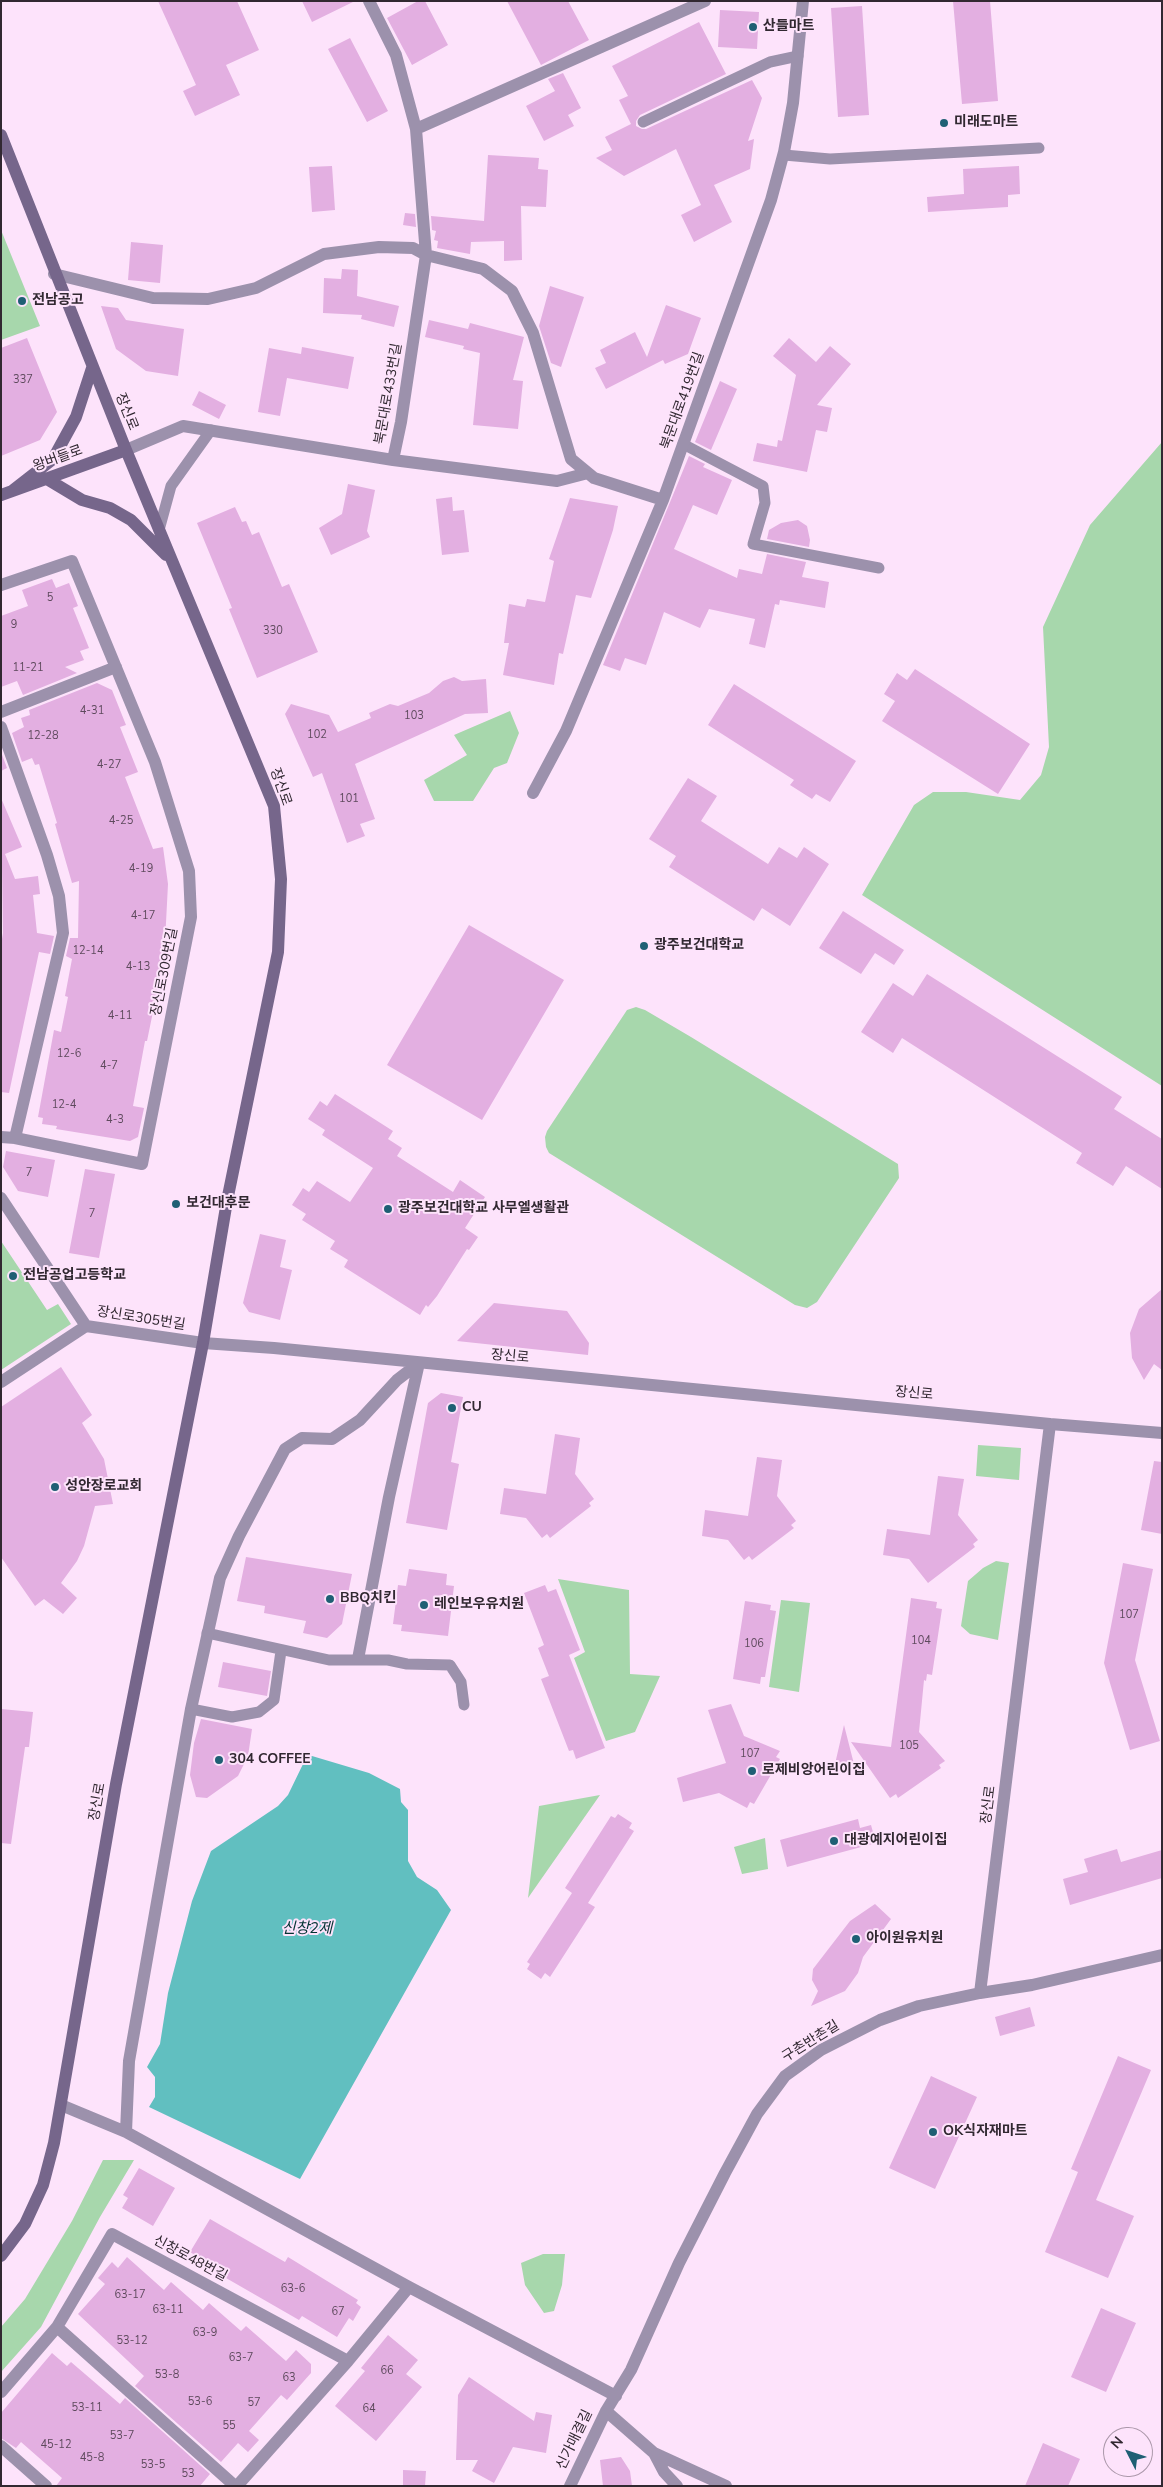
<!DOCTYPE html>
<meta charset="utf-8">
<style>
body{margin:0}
#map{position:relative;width:1163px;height:2487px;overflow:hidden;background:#fde3fb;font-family:"Nunito Sans",sans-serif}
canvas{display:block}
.frame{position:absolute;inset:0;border:2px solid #312831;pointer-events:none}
.north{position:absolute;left:1103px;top:2427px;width:50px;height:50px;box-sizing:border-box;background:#fde3fb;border:1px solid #ab98aa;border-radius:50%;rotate:311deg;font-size:14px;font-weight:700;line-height:20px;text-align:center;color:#312831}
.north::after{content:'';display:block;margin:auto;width:18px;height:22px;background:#1f5f74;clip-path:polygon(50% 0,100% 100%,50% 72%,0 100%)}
</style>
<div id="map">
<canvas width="1163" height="2487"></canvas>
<div class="frame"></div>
<div class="north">N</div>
</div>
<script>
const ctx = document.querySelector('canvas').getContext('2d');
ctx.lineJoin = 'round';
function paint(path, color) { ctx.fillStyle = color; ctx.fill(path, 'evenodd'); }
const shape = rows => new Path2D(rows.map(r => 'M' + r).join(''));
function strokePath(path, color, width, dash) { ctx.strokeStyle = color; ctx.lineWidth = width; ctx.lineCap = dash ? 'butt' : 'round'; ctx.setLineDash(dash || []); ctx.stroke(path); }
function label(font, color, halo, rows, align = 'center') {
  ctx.font = font + ' "Nunito Sans","Noto Sans KR",sans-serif'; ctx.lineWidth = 4; ctx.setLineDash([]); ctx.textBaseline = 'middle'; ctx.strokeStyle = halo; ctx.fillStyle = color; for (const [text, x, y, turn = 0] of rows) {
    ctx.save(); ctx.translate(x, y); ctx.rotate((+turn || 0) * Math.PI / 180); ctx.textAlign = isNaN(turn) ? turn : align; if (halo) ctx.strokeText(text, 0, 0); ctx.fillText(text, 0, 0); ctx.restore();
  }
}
paint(shape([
 [1,230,40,326,1,340],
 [1162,442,1162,1086,862,895,914,805,933,792,966,792,1020,800,1041,775,1049,747,1043,627,1090,525],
 [510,711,519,733,507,763,494,768,473,801,434,801,424,780,467,755,454,735],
 [636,1007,645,1010,691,1037,898,1164,899,1178,817,1302,807,1308,795,1305,549,1153,546,1147,545,1137,547,1131,627,1010],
 [1,1241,47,1310,58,1304,71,1324,1,1370],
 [978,1445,1021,1448,1019,1480,976,1476],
 [996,1561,1009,1563,998,1640,970,1634,961,1626,968,1581,983,1568],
 [558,1579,629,1590,630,1674,660,1676,635,1732,606,1741,574,1658,585,1652],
 [781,1600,810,1603,799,1692,769,1687],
 [600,1795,528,1898,539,1806],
 [765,1838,768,1869,742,1874,734,1847],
 [103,2160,134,2160,100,2217,41,2327,1,2372,1,2327,25,2299,72,2221],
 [543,2254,565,2254,562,2285,554,2311,544,2313,525,2285,521,2263]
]), '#a7d7ac');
paint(shape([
 [312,1756,369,1773,400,1789,401,1802,408,1810,408,1861,417,1877,437,1890,451,1910,300,2179,149,2107,155,2097,155,2077,147,2067,160,2044,168,1993,192,1901,211,1851,278,1806,288,1795,304,1762]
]), '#61bfc0');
paint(shape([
 [158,1,237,1,259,50,226,65,240,95,195,116,183,91,196,85],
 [302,1,355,1,312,22],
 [418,1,425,1,448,45,412,65,387,18],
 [507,1,568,1,589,40,541,65],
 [953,1,990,1,998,101,962,104],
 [862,6,869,115,838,117,831,8],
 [720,10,759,12,757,49,718,47],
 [699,22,726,74,640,115,636,121,636,126,642,129,646,129,752,80,762,98,748,141,754,139,750,169,714,185,732,222,694,242,681,215,701,205,676,149,624,176,596,158,612,150,605,137,631,124,619,100,628,96,612,66],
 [350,38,388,111,367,122,328,49],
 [563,73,581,108,568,115,574,126,544,141,526,106,555,91,548,79],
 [488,155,539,158,538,169,548,170,546,207,521,206,522,260,504,261,504,241,471,242,470,254,437,248,438,241,434,240,436,231,432,230,431,216,484,221],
 [332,166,335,210,312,212,309,167],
 [1019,166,1020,194,1008,195,1008,207,928,212,927,197,964,194,963,169],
 [405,213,415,214,416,227,403,225],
 [131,242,163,245,160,283,128,280],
 [342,269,358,270,357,296,399,306,394,327,361,319,362,315,323,313,324,278,341,279],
 [550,286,584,297,561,367,551,363,539,326],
 [666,305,701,318,688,354,665,364,663,360,606,389,595,368,606,363,600,350,635,332,647,357],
 [101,306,118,308,126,320,184,329,178,376,146,371,116,349],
 [429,320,468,329,470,323,524,337,513,380,523,381,518,429,473,425,480,353,463,349,464,346,425,337],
 [27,338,57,412,40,440,1,456,1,348],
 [789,338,816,362,830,346,851,364,817,405,832,408,827,432,816,430,807,472,753,461,757,443,777,447,778,440,782,441,796,375,773,356],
 [302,347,354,357,348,389,287,378,280,416,258,412,269,348,301,354],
 [720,381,737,389,711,450,695,442],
 [199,391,226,405,219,419,192,405],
 [689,456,705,464,703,467,732,480,717,515,693,505,674,549,737,578,739,569,762,574,767,554,806,562,802,577,829,582,825,608,780,600,779,605,775,604,765,648,749,644,755,619,709,609,700,628,664,612,646,665,625,658,620,671,603,665],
 [348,484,375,490,367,531,370,537,331,555,319,528,342,514],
 [452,497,453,511,464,510,469,552,442,555,436,499],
 [570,498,618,506,613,530,591,598,576,595,563,654,559,653,554,685,503,675,509,643,504,643,509,604,525,607,527,599,545,602,554,561,549,559],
 [235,507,242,522,246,521,252,535,259,532,282,587,289,584,318,652,257,678,229,609,232,608,197,523],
 [798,520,807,526,810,540,809,547,767,539,769,530,781,523],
 [52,579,56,588,69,583,78,606,73,608,89,648,80,651,84,660,65,667,77,673,23,695,17,681,1,687,1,616,28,606,22,590],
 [915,669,1030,744,998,794,882,721,895,701,884,694,897,673,907,680],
 [454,677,462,681,486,679,488,713,465,714,355,764,375,819,360,824,365,836,347,843,322,773,313,777,285,714,291,704,329,715,338,732,371,718,369,713,390,704,398,706,429,693,443,681],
 [97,683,112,690,126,725,120,727,138,772,125,777,153,849,163,847,168,884,165,942,157,992,147,1041,145,1041,133,1106,144,1108,138,1137,130,1141,56,1129,57,1126,42,1124,43,1118,38,1117,54,1030,61,1032,68,997,65,996,72,959,66,956,70,938,78,938,79,881,72,883,55,824,57,823,39,764,35,765,32,758,22,762,12,733,24,727,21,718,30,715,29,710],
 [734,684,856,761,830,802,816,794,812,799,790,785,794,780,708,725],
 [1,752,7,768,1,771],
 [688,778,717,796,701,821,768,864,779,847,797,858,804,847,829,864,790,926,762,908,754,921,669,867,676,856,649,839],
 [1,798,22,847,5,854,15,879,38,876,40,894,33,895,37,933,54,936,50,954,39,952,9,1093,1,1092,1,945,3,933],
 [843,911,904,950,894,965,875,953,861,974,819,948],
 [469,925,564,980,482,1120,387,1065],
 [927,974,1122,1097,1114,1109,1162,1139,1162,1189,1126,1166,1113,1186,1076,1163,1082,1153,902,1038,893,1053,861,1032,893,983,913,996],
 [335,1094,393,1131,388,1139,402,1148,397,1156,453,1192,460,1180,485,1197,465,1228,478,1237,469,1250,467,1249,437,1296,428,1307,426,1305,420,1315,344,1267,348,1260,330,1249,335,1241,302,1220,306,1214,292,1205,303,1188,309,1192,317,1181,350,1202,373,1168,322,1135,325,1130,308,1119,320,1101,327,1106],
 [6,1151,55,1160,48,1197,18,1191,3,1167],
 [85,1169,115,1174,99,1258,69,1253],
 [260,1234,286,1240,280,1267,292,1270,280,1320,249,1312,243,1303],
 [1162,1289,1162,1370,1154,1364,1144,1380,1132,1358,1130,1333,1139,1309],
 [494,1303,567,1311,589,1343,588,1355,457,1341],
 [61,1367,92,1415,82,1423,104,1459,113,1504,95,1506,84,1546,77,1561,61,1583,77,1598,63,1614,44,1599,35,1606,1,1557,1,1407],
 [441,1393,463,1397,451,1462,459,1464,447,1530,406,1523,428,1403],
 [555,1434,580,1438,575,1474,594,1499,589,1503,591,1506,550,1538,547,1534,542,1538,526,1518,500,1514,504,1488,546,1494],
 [757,1457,782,1460,777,1496,796,1521,791,1525,794,1528,752,1560,749,1556,744,1560,728,1540,702,1536,705,1510,748,1516],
 [1154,1461,1162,1462,1162,1534,1141,1530],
 [938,1476,964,1479,958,1515,978,1540,973,1544,975,1547,928,1583,909,1559,883,1555,887,1529,930,1535],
 [246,1557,352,1574,342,1624,327,1638,303,1633,306,1621,264,1613,265,1606,237,1601],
 [1123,1563,1153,1569,1135,1660,1160,1741,1130,1750,1104,1663],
 [409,1569,447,1574,446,1585,454,1586,448,1636,401,1631,402,1625,393,1624,398,1585,406,1586],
 [545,1585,548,1592,556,1589,580,1650,569,1655,605,1748,576,1759,573,1750,569,1751,541,1679,549,1676,538,1648,544,1645,524,1593],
 [911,1598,937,1602,936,1608,942,1609,932,1675,927,1674,926,1681,924,1680,919,1732,945,1761,939,1765,941,1768,898,1798,896,1794,890,1798,851,1742,891,1747],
 [745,1601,771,1605,770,1610,776,1611,765,1677,761,1677,760,1684,733,1679],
 [223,1662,271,1671,267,1696,218,1687],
 [731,1704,744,1736,780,1751,776,1757,780,1759,754,1804,750,1802,747,1808,719,1793,683,1802,677,1778,726,1763,708,1710],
 [1,1709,33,1712,29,1747,25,1747,11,1844,1,1843],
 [201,1719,252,1729,248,1756,238,1776,207,1798,196,1797,190,1775,194,1743],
 [844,1725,855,1768,835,1764],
 [618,1814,632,1823,629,1828,634,1831,588,1903,595,1907,550,1977,545,1973,541,1979,527,1969,530,1964,527,1962,572,1893,565,1888,611,1816,615,1818],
 [858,1819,860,1828,871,1825,876,1843,787,1867,780,1840],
 [1117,1849,1121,1862,1162,1850,1162,1878,1070,1905,1063,1879,1088,1872,1084,1859],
 [875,1904,891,1919,863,1957,858,1973,845,1991,811,2006,818,1991,812,1980,813,1969,850,1921],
 [1030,2007,1035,2026,1000,2036,995,2017],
 [1118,2056,1151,2070,1096,2200,1134,2216,1108,2278,1045,2252,1078,2172,1071,2169],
 [931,2076,977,2097,935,2189,889,2168],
 [139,2168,175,2188,153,2226,122,2208,128,2198,123,2195],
 [210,2219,285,2262,288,2257,358,2300,356,2303,361,2307,353,2321,349,2318,337,2337,302,2316,299,2320,226,2278,228,2275,190,2252],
 [127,2257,164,2290,171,2282,203,2310,209,2303,241,2331,246,2326,286,2361,296,2350,311,2364,311,2373,287,2400,281,2395,249,2431,259,2440,248,2452,238,2443,221,2462,135,2386,144,2376,78,2314,105,2284,98,2278,112,2262,118,2268],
 [1101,2308,1136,2323,1106,2392,1071,2377],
 [388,2335,418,2360,406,2374,422,2387,376,2441,335,2406,365,2371,361,2368],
 [52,2353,67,2366,71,2362,120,2404,125,2398,210,2474,200,2486,56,2486,62,2478,21,2442,16,2448,1,2438,1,2413],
 [469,2377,534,2421,536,2412,552,2415,546,2453,513,2447,494,2483,472,2471,478,2460,456,2460,458,2395],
 [1043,2443,1080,2459,1068,2486,1025,2486],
 [621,2457,630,2471,632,2486,603,2486,600,2460],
 [403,2470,426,2471,425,2486,403,2486]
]), '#e3afe1');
strokePath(shape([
 [643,122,770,62,798,56],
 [784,155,830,159,1039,148],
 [683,444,763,486,765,503,753,544,879,568],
 [159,530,171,486,211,430],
 [207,1633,329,1660,388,1660,407,1664,450,1665,461,1682,464,1705],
 [191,1709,232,1717,259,1712,274,1700,281,1651]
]), '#9c91ac', 11);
strokePath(shape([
 [369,1,396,55,416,129,426,255,401,422,393,460,557,481,588,473],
 [416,129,705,1],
 [54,274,153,298,208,299,256,288,324,254,379,247,413,248,426,255,483,269,512,291,533,333,571,459,594,478,663,500],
 [126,450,183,426,393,460],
 [1,585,72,561,155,762,189,871,191,917,142,1164,15,1138,1,1137],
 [1,712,116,667],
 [1,727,47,855,59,896,63,933,15,1138],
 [533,793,566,731,663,500,771,200,784,152,793,103,803,1],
 [1,1198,86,1326],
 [1,1382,86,1326,203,1343,274,1348,1050,1424,980,1993],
 [1050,1424,1162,1433],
 [358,1659,389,1497,419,1363],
 [61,2105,126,2132,409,2287,616,2396],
 [126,2132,129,2061,191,1709,220,1578,239,1536,285,1449,302,1438,332,1439,360,1420,397,1380,419,1363],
 [57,2327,235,2486],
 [1,2392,57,2327,112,2234,348,2361],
 [606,2411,654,2453,664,2472,677,2486],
 [1,2446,46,2486],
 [654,2453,726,2486],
 [237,2486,348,2361,409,2287],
 [570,2486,606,2411,631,2370,679,2263,725,2173,757,2114,785,2076,821,2050,880,2020,919,2006,980,1993,1032,1985,1162,1955]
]), '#9c91ac', 12);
strokePath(shape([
 [1,135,126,450,274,806,281,879,278,952,227,1201,203,1343,116,1784,54,2143,43,2185,25,2224,1,2256],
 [47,479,82,500,110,508,131,520,166,555],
 [12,491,53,459,76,417,92,368],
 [1,495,126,450]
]), '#76668b', 12);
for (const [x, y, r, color] of [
 [753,27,5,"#1f5f74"],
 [944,123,5,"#1f5f74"],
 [22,301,5,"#1f5f74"],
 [644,946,5,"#1f5f74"],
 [176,1204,5,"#1f5f74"],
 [388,1209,5,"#1f5f74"],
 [13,1276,5,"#1f5f74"],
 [452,1408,5,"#1f5f74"],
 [55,1487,5,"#1f5f74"],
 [330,1599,5,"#1f5f74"],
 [424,1605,5,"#1f5f74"],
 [219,1760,5,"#1f5f74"],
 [752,1771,5,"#1f5f74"],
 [834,1841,5,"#1f5f74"],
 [856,1939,5,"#1f5f74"],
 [933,2132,5,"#1f5f74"]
]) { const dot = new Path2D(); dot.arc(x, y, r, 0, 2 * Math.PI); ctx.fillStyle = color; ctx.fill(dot); strokePath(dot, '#fde3fb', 2); }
label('11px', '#5e4a5d', null, [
 ["337",23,380],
 ["5",50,598],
 ["9",14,625],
 ["330",273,631],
 ["11-21",28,668],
 ["4-31",92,711],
 ["103",414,716],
 ["102",317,735],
 ["12-28",43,736],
 ["4-27",109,765],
 ["101",349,799],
 ["4-25",121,821],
 ["4-19",141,869],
 ["4-17",143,916],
 ["12-14",88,951],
 ["4-13",138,967],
 ["4-11",120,1016],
 ["12-6",69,1054],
 ["4-7",109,1066],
 ["12-4",64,1105],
 ["4-3",115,1120],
 ["7",29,1173],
 ["7",92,1214],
 ["107",1129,1615],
 ["104",921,1641],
 ["106",754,1644],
 ["105",909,1746],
 ["107",750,1754],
 ["63-6",293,2289],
 ["63-17",130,2295],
 ["63-11",168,2310],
 ["67",338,2312],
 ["63-9",205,2333],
 ["53-12",132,2341],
 ["63-7",241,2358],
 ["66",387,2371],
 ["53-8",167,2375],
 ["63",289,2378],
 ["53-6",200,2402],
 ["57",254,2403],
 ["53-11",87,2408],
 ["64",369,2409],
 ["55",229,2426],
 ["53-7",122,2436],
 ["45-12",56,2445],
 ["45-8",92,2458],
 ["53-5",153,2465],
 ["53",188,2474]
]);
label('bold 14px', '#312831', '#fde3fb', [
 ["산들마트",763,27],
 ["미래도마트",954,123],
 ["전남공고",32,301],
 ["광주보건대학교",654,946],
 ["보건대후문",186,1204],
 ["광주보건대학교 사무엘생활관",398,1209],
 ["전남공업고등학교",23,1276],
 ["CU",462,1408],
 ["성안장로교회",65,1487],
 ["BBQ치킨",340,1599],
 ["레인보우유치원",434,1605],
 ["304 COFFEE",229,1760],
 ["로제비앙어린이집",762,1771],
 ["대광예지어린이집",844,1841],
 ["아이원유치원",866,1939],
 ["OK식자재마트",943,2132]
], 'left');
label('14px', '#312831', '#fde3fb', [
 ["북문대로433번길",389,394,-80],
 ["북문대로419번길",683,401,-70],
 ["장신로",126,412,68],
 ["왕버들로",58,459,-20],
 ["장신로",280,787,71],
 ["장신로309번길",165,972,-79],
 ["장신로305번길",141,1319,9],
 ["장신로",510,1357,5],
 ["장신로",914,1394,5],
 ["장신로",98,1802,-80],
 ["장신로",989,1805,-83],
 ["구촌반촌길",811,2042,-32],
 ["신창로48번길",190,2259,28],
 ["신가매결길",575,2440,-64]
]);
label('italic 15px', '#023232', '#fde3fb', [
 ["신창2제",307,1929]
]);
</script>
